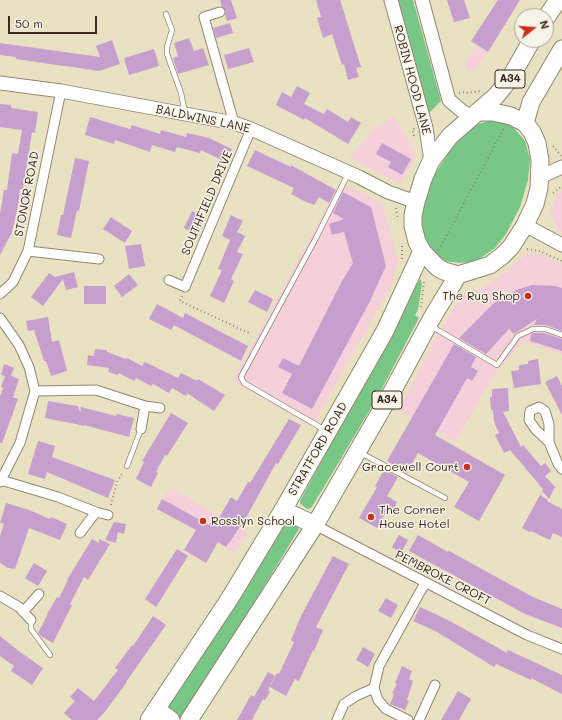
<!DOCTYPE html>
<style>
body{margin:0}
#map{position:relative;width:562px;height:720px;overflow:hidden;background:#e9e2c2;font-family:Mali,sans-serif}
canvas{display:block}
.north{position:absolute;left:514px;top:8px;width:40px;height:40px;box-sizing:border-box;background:#f7f3e8;border:1px solid #aca397;border-radius:50%;rotate:73deg;font-size:11px;font-weight:700;line-height:16px;text-align:center;color:#3b2a1e}
.north::after{content:'';display:block;margin:auto;width:14px;height:18px;background:#c8321e;clip-path:polygon(50% 0,100% 100%,50% 72%,0 100%)}
.scale{position:absolute;left:8px;top:16px;width:89px;height:18px;box-sizing:border-box;border:2px solid #3b2a1e;border-top:0;padding-left:5px;font-size:12px;line-height:14px;white-space:nowrap;color:#3b2a1e;-webkit-text-stroke:3px #f7f3e8;paint-order:stroke}
</style>
<div id="map">
<canvas width="562" height="720"></canvas>
<div class="north">N</div>
<div class="scale">50 m</div>
</div>
<script>
const ctx = document.querySelector('canvas').getContext('2d');
ctx.lineJoin = 'round';
function paint(path, color) { ctx.fillStyle = color; ctx.fill(path, 'evenodd'); }
const shape = rows => new Path2D(rows.map(r => 'M' + r).join(''));
function strokePath(path, color, width, dash) { ctx.strokeStyle = color; ctx.lineWidth = width; ctx.lineCap = dash ? 'butt' : 'round'; ctx.setLineDash(dash || []); ctx.stroke(path); }
function label(font, color, halo, rows, align = 'center') {
  ctx.font = font + ' Mali,sans-serif'; ctx.lineWidth = 3; ctx.setLineDash([]); ctx.textBaseline = 'middle'; ctx.strokeStyle = halo; ctx.fillStyle = color; for (const [text, x, y, turn = 0] of rows) {
    ctx.save(); ctx.translate(x, y); ctx.rotate((+turn || 0) * Math.PI / 180); ctx.textAlign = isNaN(turn) ? turn : align; if (halo) ctx.strokeText(text, 0, 0); ctx.fillText(text, 0, 0); ctx.restore();
  }
}
paint(shape([
 [476,46,487,53,475,71,473,70,470,72,467,70,467,66,464,64],
 [395,116,416,155,400,184,349,158,374,128],
 [340,183,382,202,398,260,393,282,312,427,236,383,233,380],
 [562,191,562,232,558,230,550,213,556,195],
 [528,253,544,255,562,264,562,354,524,341,498,369,455,442,399,409,441,329,459,300,463,296,478,290,496,279],
 [170,487,248,533,235,553,157,509]
]), '#f5cfda');
paint(shape([
 [397,0,413,0,441,101,429,113],
 [492,120,508,124,514,128,525,141,530,159,528,180,520,207,506,234,495,248,476,261,460,263,444,261,434,252,424,238,421,216,433,177,451,149,468,129,478,124],
 [420,279,422,283,418,310,415,315,419,318,378,396,330,477,311,508,307,509,300,503,300,501],
 [290,521,293,522,299,529,184,717,178,719,166,709,285,522]
]), '#79c786');
paint(shape([
 [220,0,231,0,237,18,227,21,225,15,226,11,222,7],
 [316,0,340,0,361,67,356,68,359,77,348,80,344,64,342,65,332,34,323,38,317,18,321,17],
 [447,0,464,0,470,18,454,22],
 [498,0,520,0,488,52,471,41],
 [230,23,233,33,216,38,213,28],
 [189,38,194,51,203,48,209,65,178,74,173,58,178,56,174,43],
 [112,40,120,64,99,71,16,59,16,57,0,55,0,43,100,57,96,46],
 [249,48,254,62,228,69,224,55],
 [154,49,159,66,129,75,124,58],
 [297,86,310,93,304,104,324,114,327,109,348,122,351,117,361,123,348,144,305,118,304,120,276,105,282,92,291,97],
 [0,104,11,105,11,108,38,112,35,133,32,132,23,189,20,189,18,206,12,232,0,255,0,214,4,190,7,190,12,153,18,154,22,130,0,127],
 [90,117,130,129,132,125,160,134,161,130,186,137,187,133,209,138,232,149,226,162,201,150,200,153,177,147,175,152,152,145,150,152,115,140,114,144,85,135],
 [382,143,411,159,402,175,388,167,391,162,376,154],
 [255,150,291,167,291,165,336,190,329,203,319,197,314,205,304,201,291,194,294,188,247,166],
 [75,158,89,161,79,211,77,210,71,238,57,235,61,215,63,215],
 [343,192,371,207,386,266,370,301,312,409,282,393,292,374,278,367,283,358,299,366,342,281,353,263,344,232,332,235,329,224,344,219,333,213],
 [192,211,204,217,196,234,184,228],
 [231,215,243,221,237,232,245,236,237,252,243,254,231,279,234,281,224,303,210,296,222,270,218,269,230,240,222,236],
 [111,217,132,231,125,243,103,229],
 [141,244,145,266,129,269,125,246],
 [74,272,78,287,66,290,63,279,43,306,31,297,49,273,55,277],
 [129,274,138,285,122,297,114,286],
 [532,285,555,286,562,288,562,331,546,325,534,325,537,319,514,334,509,329,486,354,459,338,498,299,519,289],
 [84,286,106,286,106,304,84,304],
 [255,290,273,299,267,312,248,302],
 [157,304,183,318,185,313,248,346,241,361,174,325,171,330,149,319],
 [48,317,52,342,59,340,67,371,51,376,46,361,44,361,34,330,28,331,26,321],
 [534,333,544,333,562,339,562,351,530,341,531,334],
 [454,344,476,357,471,367,478,371,472,381,467,378,435,435,505,475,479,521,454,507,469,482,418,453,407,473,387,461],
 [95,349,107,350,107,352,126,359,127,358,142,366,145,362,178,378,181,373,197,381,198,379,225,395,214,411,187,393,186,396,172,388,169,393,153,384,151,386,136,378,134,381,119,373,118,375,108,372,109,368,87,365,88,355,94,356],
 [538,359,541,384,514,388,511,371,519,370,519,365,528,364,528,361],
 [4,364,14,368,11,376,19,379,13,397,18,399,2,443,0,443,0,397,3,388,1,387,5,376,1,375],
 [557,376,562,386,562,415,545,382],
 [492,388,493,391,493,389,508,388,509,411,503,412,521,447,523,445,541,466,545,463,551,471,545,476,555,487,549,499,542,491,543,489,510,450,504,453,495,435,499,433,494,422,493,410,491,410,490,397,492,397],
 [48,401,78,406,80,413,81,407,116,416,117,414,134,418,129,437,84,425,85,426,45,418],
 [171,413,188,423,167,456,165,455,156,472,158,473,151,487,136,479,144,462,142,461],
 [289,419,301,425,278,464,276,463,241,527,240,527,226,547,218,542,206,563,184,550,196,530,157,509,162,499,209,525,215,515,219,518,231,497,237,501,248,482,250,483],
 [38,441,55,446,52,457,115,480,108,498,47,472,45,479,28,474],
 [384,470,398,477,387,496,397,502,391,514,386,512,377,528,359,518,377,487,375,486],
 [540,495,548,500,547,501,562,509,562,537,553,533,550,540,531,531,530,532,522,528],
 [6,503,29,510,50,519,51,517,67,524,60,540,29,528,15,569,8,568,0,563,0,536,4,524,0,523],
 [114,522,126,524,124,534,118,532,116,543,105,540],
 [399,535,408,540,401,553,392,547],
 [418,535,448,552,449,551,533,597,562,609,562,628,525,614,409,551],
 [92,539,99,543,99,539,110,544,88,580,84,577,70,604,72,605,53,643,41,636,38,633,48,614,47,614,57,597,59,598,68,580,67,580],
 [177,549,188,556,156,607,145,599],
 [333,556,349,564,316,627,323,630,314,651,313,650,299,681,295,679,286,696,270,687,277,673,279,674,294,642,291,640,301,616],
 [34,563,47,571,38,586,25,578],
 [386,598,398,605,391,618,378,611],
 [420,607,450,621,507,653,508,650,562,675,562,694,531,678,531,680,496,664,494,667,437,632,413,621],
 [153,616,166,625,126,682,127,682,104,713,97,720,72,720,64,713,75,701,70,697,78,688,94,701,118,670,115,668,132,645,133,646],
 [0,636,20,652,43,668,32,685,11,671,14,666,0,656],
 [363,647,375,654,368,667,356,660],
 [402,666,412,671,409,679,413,681,407,700,409,701,405,710,390,704,394,694,392,693,397,684,395,683],
 [268,672,275,676,268,690,270,692,265,700,263,699,252,720,237,720,251,695,254,697],
 [458,691,471,699,459,720,441,720]
]), '#c69fce');
const lane = shape([
 [166,14,172,30,167,47,167,54,181,93,185,113],
 [431,326,497,365,518,336,533,329,545,329,562,335],
 [325,430,244,383,241,377,316,238,348,174],
 [361,453,445,498],
 [127,466,141,429],
 [31,620,31,629,50,655]
]);
const street = shape([
 [220,12,204,17,234,123],
 [28,251,99,259],
 [169,280,185,287,251,129],
 [0,294,13,282,28,251,61,91],
 [0,318,19,345,29,367,35,391,20,443,0,482],
 [35,391,96,390,145,406,141,429],
 [145,406,160,408],
 [549,442,536,430,529,420,530,411,539,407,545,411,549,424,549,442,558,464,562,469],
 [1,480,58,497,96,512,80,533],
 [96,512,108,515],
 [315,525,527,635,562,649],
 [0,596,19,607,31,620],
 [23,612,39,594],
 [337,720,344,704,356,696,374,688],
 [408,720,386,709,378,700,374,688,379,666,425,583],
 [419,720,435,685]
]);
const secondary = shape([
 [391,0,426,128,431,161],
 [422,0,449,100,463,112,472,117],
 [0,83,61,91,234,123,251,129,359,177,388,192,416,202],
 [540,177,562,167],
 [525,225,562,245]
]);
const highway = shape([
 [546,18,558,0],
 [479,112,493,112,511,116,525,123,532,132,537,143,540,160,539,188,535,204,525,225,511,247,502,256,490,265,458,275,444,271,437,267,422,251,417,242,413,226,413,215,416,202,423,179,431,161,450,136,496,96,509,80,532,40],
 [525,123,531,102,562,49],
 [283,510,315,525],
 [157,710,171,720],
 [149,720,230,598,283,510,385,331,422,251],
 [189,720,315,525,393,390,433,316,458,275]
]);
strokePath(lane, '#928670', 6);
strokePath(street, '#928670', 11);
strokePath(secondary, '#928670', 15);
strokePath(highway, '#928670', 19);
strokePath(shape([
 [459,93,462,92,468,93,480,91],
 [414,136,412,130,415,128],
 [553,146,561,156],
 [553,193,562,186],
 [396,208,398,220],
 [527,249,539,251,562,261],
 [439,250,504,128],
 [402,259,402,246],
 [182,296,180,301,251,334],
 [421,307,424,282],
 [111,505,117,482,123,472]
]), '#928670', 2, [1, 3]);
strokePath(lane, '#fff', 4.5);
strokePath(street, '#fff', 9);
strokePath(secondary, '#fff', 13);
strokePath(highway, '#fff', 17);
for (const [x, y, r, color] of [
 [528,296,4,"#c8321e"],
 [467,467,4,"#c8321e"],
 [371,517,4,"#c8321e"],
 [203,521,4,"#c8321e"]
]) { const dot = new Path2D(); dot.arc(x, y, r, 0, 2 * Math.PI); ctx.fillStyle = color; ctx.fill(dot); strokePath(dot, '#f7f3e8', 1.5); }
for (const [x, y, w] of [
 [510,79,30],
 [387,400,30]
]) { const box = new Path2D(); box.roundRect(x - w / 2, y - 9, w, 18, 3); ctx.fillStyle = '#f7f3e8'; ctx.fill(box); strokePath(box, '#3b2a1e', 1); }
label('bold 11px', '#3b2a1e', null, [
 ["A34",510,79],
 ["A34",387,400]
]);
label('12px', '#3b2a1e', '#f7f3e8', [
 ["ROBIN HOOD LANE",412,80,75],
 ["BALDWINS LANE",203,119,12],
 ["STONOR ROAD",27,194,-79],
 ["SOUTHFIELD DRIVE",207,203,-67],
 ["STRATFORD ROAD",318,449,-60],
 ["PEMBROKE CROFT",443,578,27]
]);
label('12px', '#3b2a1e', '#f7f3e8', [
 ["The Rug Shop",520,296],
 ["Gracewell Court",459,467],
 ["The Corner",379,510,"left"],
 ["House Hotel",379,524,"left"],
 ["Rosslyn School",211,521,"left"]
], 'right');
</script>
